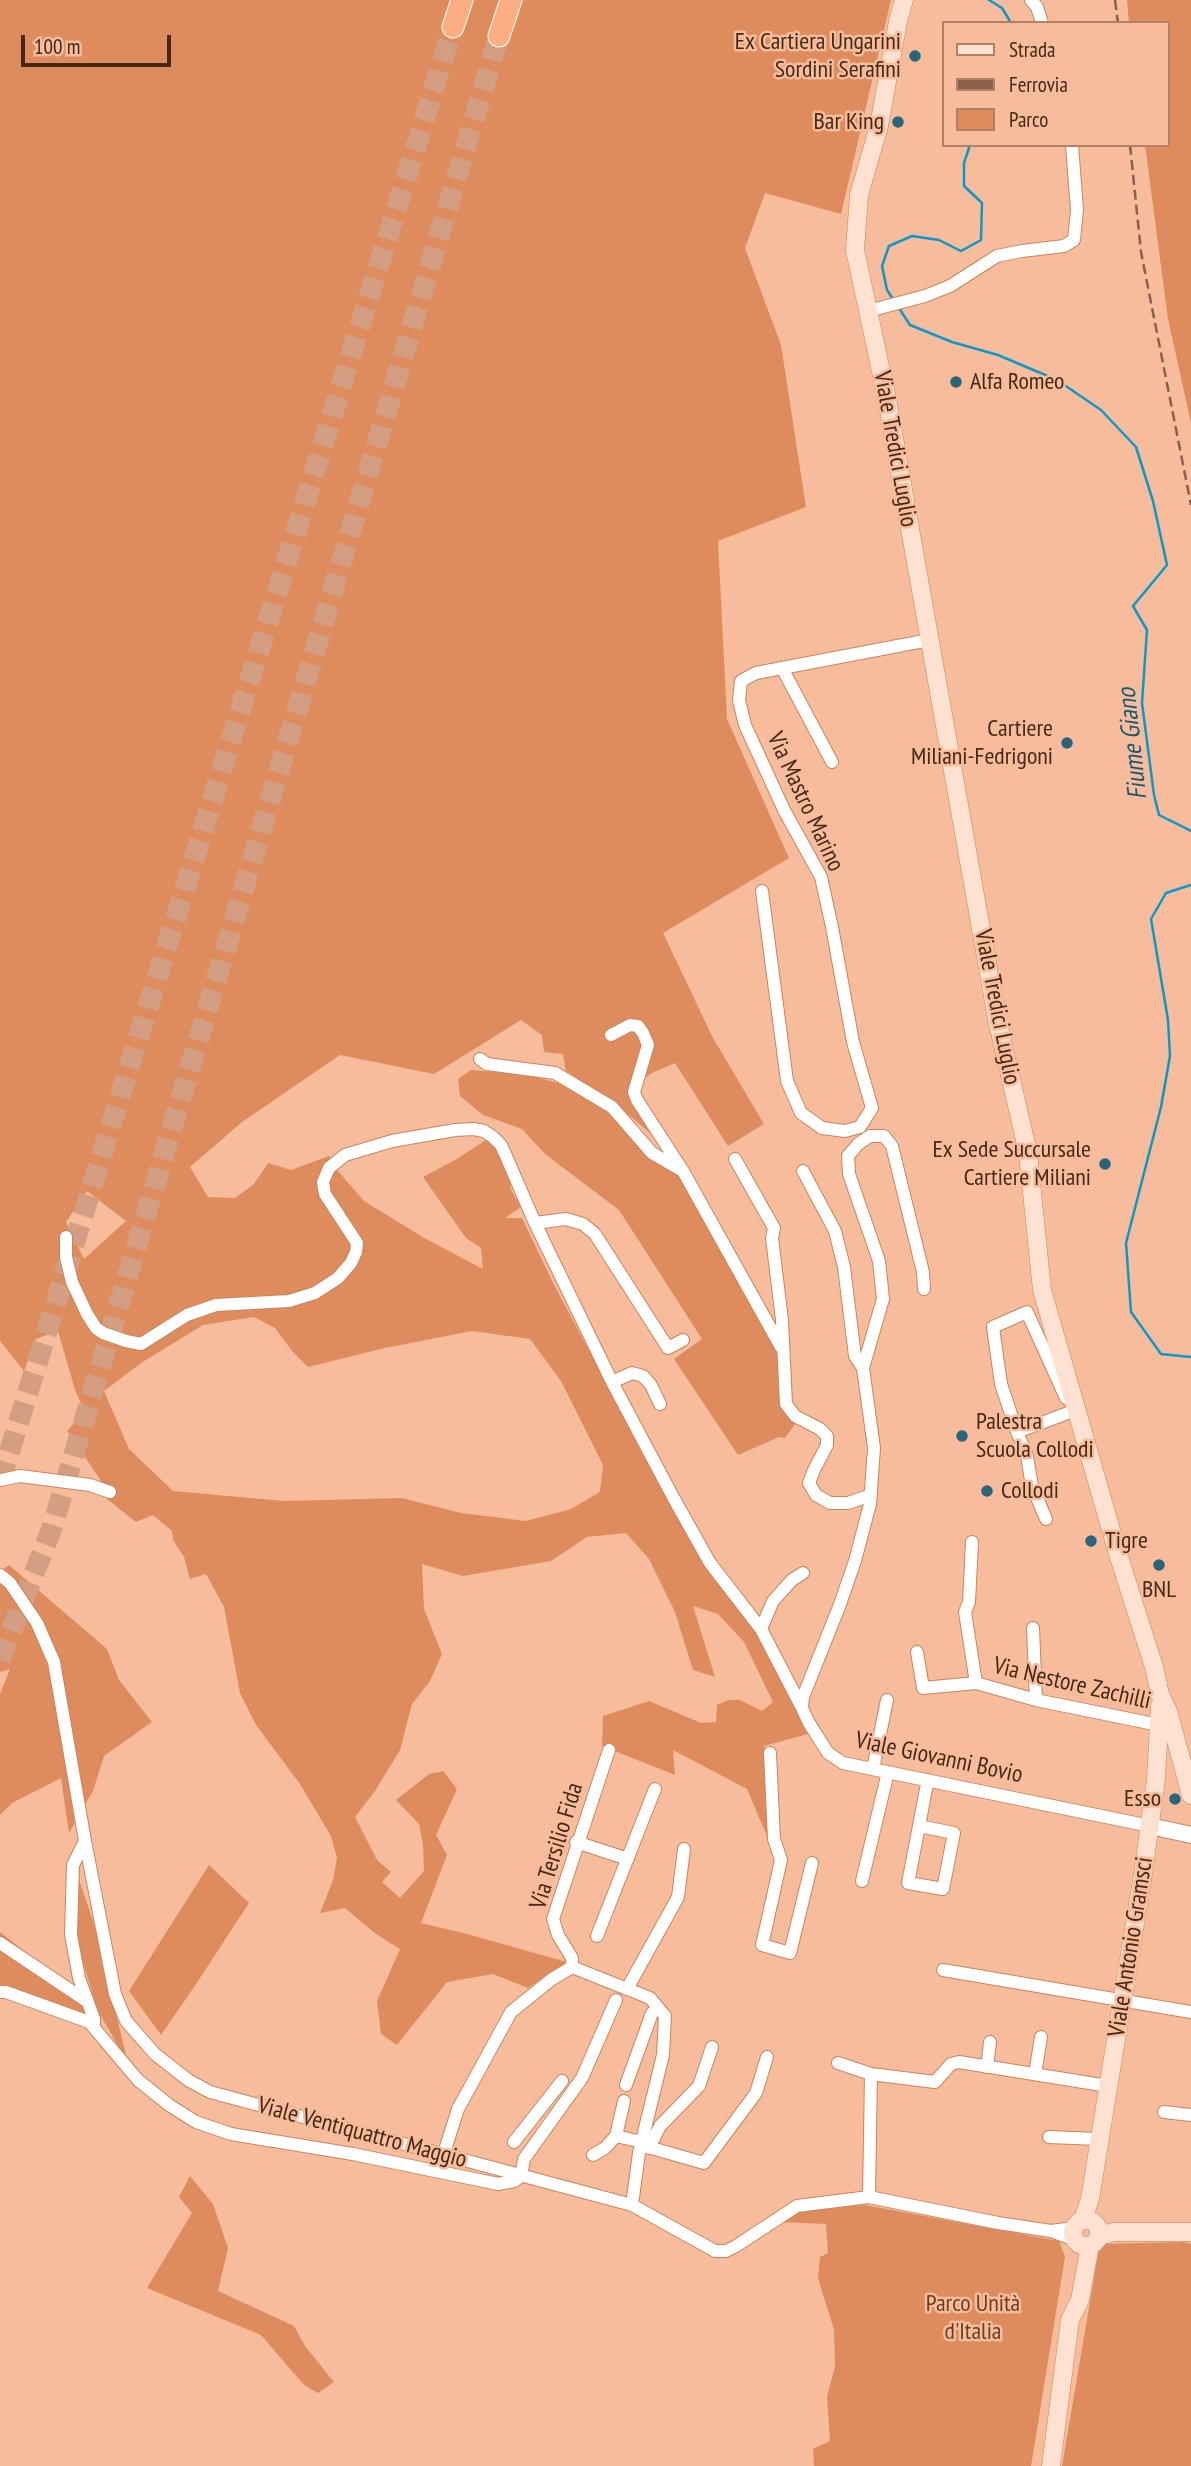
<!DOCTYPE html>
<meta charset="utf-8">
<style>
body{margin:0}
#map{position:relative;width:1191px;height:2466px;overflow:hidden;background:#f7bc9b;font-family:"PT Sans Narrow",sans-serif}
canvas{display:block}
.legend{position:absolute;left:942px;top:21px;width:228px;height:126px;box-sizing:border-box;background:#f7bc9b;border:2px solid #b08166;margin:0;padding:9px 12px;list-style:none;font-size:21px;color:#452817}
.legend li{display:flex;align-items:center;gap:14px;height:35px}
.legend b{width:35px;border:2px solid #b08166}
.scale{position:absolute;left:21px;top:35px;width:150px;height:32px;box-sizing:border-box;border:4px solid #452817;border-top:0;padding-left:9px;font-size:21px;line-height:24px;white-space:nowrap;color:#452817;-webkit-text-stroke:5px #f7bc9b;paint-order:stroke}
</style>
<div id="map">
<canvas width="1191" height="2466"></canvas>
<ul class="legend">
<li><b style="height:9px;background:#fee1d0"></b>Strada</li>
<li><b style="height:9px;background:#8a614a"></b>Ferrovia</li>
<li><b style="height:19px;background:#de8c5d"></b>Parco</li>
</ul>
<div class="scale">100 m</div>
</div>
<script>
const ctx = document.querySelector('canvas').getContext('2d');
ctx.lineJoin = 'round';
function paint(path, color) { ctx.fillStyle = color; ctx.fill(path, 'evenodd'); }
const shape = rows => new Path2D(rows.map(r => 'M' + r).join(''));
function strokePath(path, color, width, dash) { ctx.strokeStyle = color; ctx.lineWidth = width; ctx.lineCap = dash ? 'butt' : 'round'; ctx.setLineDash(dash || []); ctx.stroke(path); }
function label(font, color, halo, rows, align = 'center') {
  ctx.font = font + ' "PT Sans Narrow",sans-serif'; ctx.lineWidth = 5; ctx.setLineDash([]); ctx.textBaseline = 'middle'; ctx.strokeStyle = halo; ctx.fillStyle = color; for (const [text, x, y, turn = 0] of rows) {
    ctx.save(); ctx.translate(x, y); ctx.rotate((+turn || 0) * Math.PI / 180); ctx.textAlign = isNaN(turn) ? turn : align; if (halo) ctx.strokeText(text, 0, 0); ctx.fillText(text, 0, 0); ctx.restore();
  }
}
paint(shape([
 [0,0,891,0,841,214,765,193,745,248,781,345,806,507,718,541,727,719,789,858,663,933,713,1038,764,1124,728,1146,675,1063,650,1074,629,1091,638,1113,655,1137,613,1102,566,1071,563,1054,544,1052,542,1035,521,1020,434,1074,340,1055,242,1122,190,1167,208,1197,235,1198,254,1184,268,1163,291,1170,329,1156,338,1171,364,1201,426,1239,483,1269,481,1248,466,1238,423,1177,457,1159,489,1138,507,1147,511,1190,521,1207,505,1218,522,1218,553,1283,656,1476,755,1627,808,1734,764,1746,775,1855,747,1789,673,1750,675,1775,602,1746,603,1716,649,1701,701,1723,716,1722,717,1705,728,1700,740,1700,762,1711,773,1702,744,1642,718,1614,693,1606,715,1677,693,1670,675,1612,649,1559,626,1533,587,1537,551,1561,463,1576,422,1564,424,1609,442,1654,430,1681,412,1704,400,1750,375,1791,355,1817,377,1860,391,1872,382,1882,400,1898,424,1871,423,1844,419,1824,396,1800,429,1774,443,1771,457,1789,436,1835,447,1855,421,1923,467,1934,567,1962,528,1988,493,1974,447,1982,397,2045,381,2034,377,2001,400,1949,376,1934,345,1908,320,1913,333,1880,337,1858,331,1836,300,1784,256,1725,240,1693,224,1607,206,1574,190,1579,184,1557,173,1540,172,1531,153,1515,136,1522,107,1499,100,1479,67,1431,85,1412,75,1390,58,1331,36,1339,24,1371,0,1341],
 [87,1191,126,1221,84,1259,66,1222],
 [254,1317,275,1328,293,1352,308,1367,385,1348,472,1331,530,1339,561,1381,603,1465,600,1492,571,1509,526,1521,461,1513,402,1498,284,1501,173,1491,129,1449,104,1391,141,1363,203,1325],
 [1127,0,1191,0,1191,423,1168,319,1145,145,1168,145,1168,23,1129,23],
 [471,1070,529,1075,569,1086,620,1121,659,1153,682,1179,779,1343,780,1406,796,1423,785,1438,779,1437,738,1455,674,1359,702,1339,619,1210,545,1154,522,1129,483,1115,460,1096,458,1079],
 [9,1565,107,1649,119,1680,152,1722,104,1756,93,1791,69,1833,61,1778,12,1803,0,1815,0,1694,10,1669,0,1672,0,1572],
 [209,1865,249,1903,196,1984,161,2035,129,1991],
 [78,1877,93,1921,128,2063,98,2011,76,1940],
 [0,1932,62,1981,90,2016,0,1988],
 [190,2176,213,2204,228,2248,218,2291,294,2326,305,2346,334,2382,318,2393,304,2385,261,2335,147,2288,192,2213,179,2197],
 [865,2205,1059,2241,1065,2257,1031,2466,814,2466,813,2449,830,2441,827,2396,835,2367,834,2330,818,2278,820,2257,828,2253,826,2224,780,2222,803,2210],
 [1184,2242,1191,2244,1191,2466,1062,2466,1099,2249,1102,2244]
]), '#de8c5d');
strokePath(shape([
 [989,0,1002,8,1011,23],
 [893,299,887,290,882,266,889,246,912,236,939,240,961,251,981,240,982,203,964,186,964,163,970,145],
 [899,308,910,325,952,342,998,355,1057,380,1101,410,1136,447,1153,501,1167,565,1133,606,1147,630,1142,703,1154,795,1159,815,1191,831],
 [1191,885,1166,893,1151,919,1168,1020,1170,1056,1161,1107,1126,1243,1131,1312,1161,1354,1191,1357]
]), '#099acb', 2.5);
strokePath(shape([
 [0,1482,453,27],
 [0,1660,52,1528,499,36]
]), '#d39e81', 21, [21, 10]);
const minor = shape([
 [1031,0,1037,7,1042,23],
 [868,311,925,296,950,286,997,256,1022,251,1064,246,1074,240,1077,210,1072,145],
 [782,668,832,762],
 [762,891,787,1081,801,1113,822,1128,845,1131,860,1127],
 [611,1035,630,1025,638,1026,643,1033,648,1045,634,1092,637,1100,683,1171,781,1347],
 [480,1059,487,1064,555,1073,612,1107,652,1153,683,1171],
 [860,1127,872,1108,853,1042,832,927,821,877,784,810,745,725,739,700,741,681,756,673,929,640],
 [735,1159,774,1228,772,1238,782,1320,786,1404,795,1416,820,1429,827,1436,827,1445,814,1470,809,1483,816,1495,830,1503,848,1503,871,1495],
 [803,1171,835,1231,844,1267,855,1356,863,1368],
 [535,1223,566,1219,583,1224,595,1234,668,1348,683,1340],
 [66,1237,66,1257,72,1282,87,1314,96,1328,103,1333,126,1341,141,1344,187,1315,216,1305,289,1301,315,1293,338,1278,351,1263,356,1252,357,1243,325,1194,323,1182,329,1168,345,1155,392,1141,455,1130,473,1129,484,1131,493,1137,501,1145,506,1156,535,1223,612,1382,673,1497,710,1563,761,1629,802,1708],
 [924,1289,923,1272,892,1146,884,1136,870,1136,858,1144,848,1156,849,1174,879,1261,883,1299,863,1368,874,1448,870,1504,855,1561,839,1607,803,1697,802,1708,809,1723,828,1753,843,1763,1150,1826],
 [612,1382,632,1373,643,1376,651,1385,660,1404],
 [1017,1432,1001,1384,993,1327,1027,1312,1066,1398],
 [0,1480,20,1476,90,1485,110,1492],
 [1046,1519,1032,1486,1027,1456,1017,1432,1076,1410],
 [972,1542,969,1602,965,1612,976,1683],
 [0,1575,10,1583,37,1623,54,1662,85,1841,115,1994,126,2021,155,2054,188,2080,210,2092,632,2205,715,2251,726,2251,736,2246,797,2206,869,2197,998,2223,1051,2231,1075,2240],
 [1033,1628,1036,1700],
 [761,1629,773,1601,792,1580,803,1573],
 [917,1652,923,1688,976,1683,1036,1700,1159,1725],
 [770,1753,774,1839,781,1860,762,1945,790,1953,812,1863],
 [873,1769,887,1700],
 [919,1826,954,1833,943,1889,908,1883,919,1826,925,1794,928,1780],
 [85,1841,73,1865,71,1935,79,1978,94,2019,94,2028],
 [576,1842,628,1859],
 [862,1881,888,1772],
 [597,1936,655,1789],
 [0,1943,88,2002],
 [572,1967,650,1998,665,2016,663,2055,639,2153,632,2205],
 [572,1967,572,1958,558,1935,553,1919,609,1750],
 [943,1970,1191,2012],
 [627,1989,678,1897,684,1849],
 [0,1992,6,1992,89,2022,138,2080,169,2105,196,2122,231,2134,353,2154,498,2184,514,2181,521,2176,524,2159,582,2078,616,2000],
 [838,2063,871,2074,935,2082,951,2064,959,2062,1108,2086],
 [987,2067,990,2042],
 [1035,2074,1041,2037],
 [626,2085,652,2013],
 [624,2101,616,2136,642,2142],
 [1164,2112,1191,2115],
 [1049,2137,1098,2139],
 [514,2142,562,2081],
 [641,2145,704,2163,756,2093,767,2057],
 [649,2148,660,2126,699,2086,712,2047],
 [593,2155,605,2148,616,2136],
 [443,2156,458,2109,511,2012,552,1979,572,1967],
 [869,2197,871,2074],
 [1051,2231,1073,2228]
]);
const tertiary = shape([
 [1150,1826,1191,1835]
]);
const secondary = shape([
 [904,0,898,21,879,126,859,195,855,250,887,399,997,1019,1028,1153,1042,1290,1118,1554,1154,1667,1160,1694,1168,1711,1191,1795],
 [1083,2219,1090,2199,1143,1874,1156,1779,1160,1705],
 '1073 2233a13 13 0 1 1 26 0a13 13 0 1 1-26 0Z',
 [1099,2236,1114,2232,1191,2232],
 [1051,2466,1070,2320,1080,2300,1090,2245]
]);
const trunk = shape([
 [453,27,462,0],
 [499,36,511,0]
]);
strokePath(minor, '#ca845c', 14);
strokePath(tertiary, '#ca845c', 18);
strokePath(secondary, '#ca845c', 19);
strokePath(trunk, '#fff', 23);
strokePath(minor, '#fff', 12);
strokePath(tertiary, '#fff', 16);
strokePath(secondary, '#fee1d0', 18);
strokePath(trunk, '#fbae82', 21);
strokePath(shape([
 [1115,0,1118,23],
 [1130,145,1141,252,1191,505]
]), '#8a614a', 2.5, [10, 5]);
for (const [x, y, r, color] of [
 [915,56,7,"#29637c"],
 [898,122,7,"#29637c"],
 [956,382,7,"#29637c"],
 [1067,743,7,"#29637c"],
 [1105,1164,7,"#29637c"],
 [962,1436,7,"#29637c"],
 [987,1491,7,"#29637c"],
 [1091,1541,7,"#29637c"],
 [1159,1565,7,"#29637c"],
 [1175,1799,7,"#29637c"]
]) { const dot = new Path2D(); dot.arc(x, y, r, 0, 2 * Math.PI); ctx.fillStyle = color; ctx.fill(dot); strokePath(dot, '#f7bc9b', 2.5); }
label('24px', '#452817', '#f7bc9b', [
 ["Ex Cartiera Ungarini",901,42],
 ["Sordini Serafini",901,70],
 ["Bar King",884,122],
 ["Alfa Romeo",970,382,"left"],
 ["Cartiere",1053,729],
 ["Miliani-Fedrigoni",1053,757],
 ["Ex Sede Succursale",1091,1150],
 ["Cartiere Miliani",1091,1178],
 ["Palestra",976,1422,"left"],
 ["Scuola Collodi",976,1450,"left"],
 ["Collodi",1001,1491,"left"],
 ["Tigre",1105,1541,"left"],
 ["BNL",1159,1590,"center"],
 ["Esso",1161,1799]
], 'right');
label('24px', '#452817', '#f7bc9b', [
 ["Viale Tredici Luglio",895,449,80],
 ["Via Mastro Marino",805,802,65],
 ["Viale Tredici Luglio",997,1007,79],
 ["Via Nestore Zachilli",1072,1684,13],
 ["Viale Giovanni Bovio",939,1758,12],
 ["Via Tersilio Fida",557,1846,-73],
 ["Viale Antonio Gramsci",1131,1947,-81],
 ["Viale Ventiquattro Maggio",362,2133,15]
]);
label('24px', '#6b3e23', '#f7bc9b', [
 ["Parco Unità",973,2304],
 ["d'Italia",973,2332]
]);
label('italic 26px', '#1a5973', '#f7bc9b', [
 ["Fiume Giano",1133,744,-96]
]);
</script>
